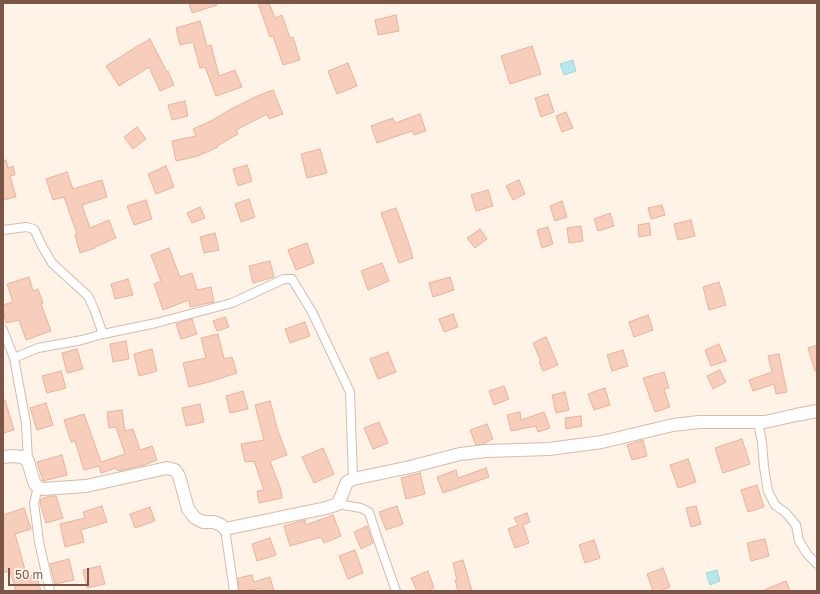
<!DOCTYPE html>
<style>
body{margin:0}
#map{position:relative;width:820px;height:594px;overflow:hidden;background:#fef3e6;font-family:"Golos Text",sans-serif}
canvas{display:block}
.frame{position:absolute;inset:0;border:4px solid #7b5647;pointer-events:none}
.scale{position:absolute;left:8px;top:568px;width:81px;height:18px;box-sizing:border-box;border:2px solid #7b5647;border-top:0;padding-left:5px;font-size:12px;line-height:14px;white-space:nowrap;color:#7b5647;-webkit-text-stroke:3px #fff7ef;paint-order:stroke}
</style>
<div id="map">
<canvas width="820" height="594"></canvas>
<div class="frame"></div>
<div class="scale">50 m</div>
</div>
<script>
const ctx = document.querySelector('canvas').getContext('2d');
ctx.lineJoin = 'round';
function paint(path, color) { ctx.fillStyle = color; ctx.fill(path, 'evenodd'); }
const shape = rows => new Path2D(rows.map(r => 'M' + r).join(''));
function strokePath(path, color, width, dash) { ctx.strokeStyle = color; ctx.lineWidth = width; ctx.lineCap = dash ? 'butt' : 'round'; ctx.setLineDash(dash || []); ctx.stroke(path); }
const water = shape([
 [573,60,576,71,564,75,560,64,573,60],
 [717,570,720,581,710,585,706,573,717,570]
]);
paint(water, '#b8e7eb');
strokePath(water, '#9dd9de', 1);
const building = shape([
 [189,3,217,3,217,5,192,13,189,3],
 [258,3,269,3,275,18,282,15,290,38,293,37,300,60,283,65,273,36,270,37,258,3],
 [396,15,399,31,378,35,375,20,396,15],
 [200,21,207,46,211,45,219,76,235,70,242,87,216,96,205,67,200,68,193,42,180,45,176,28,200,21],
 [150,39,167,72,168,71,174,85,160,91,149,67,119,86,106,66,136,47,150,39],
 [532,46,541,74,510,84,501,56,532,46],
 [348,63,357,86,337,94,328,71,348,63],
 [273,90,283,114,269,119,267,114,236,130,238,134,217,146,218,147,198,156,176,161,172,141,196,136,193,129,211,121,231,109,255,97,273,90],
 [548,94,554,112,541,117,535,98,548,94],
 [185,101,188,116,172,120,168,105,185,101],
 [566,112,573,128,562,132,556,116,566,112],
 [420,114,426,131,414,135,412,131,377,143,371,126,393,118,395,123,420,114],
 [137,127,146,139,133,149,124,137,137,127],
 [320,149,327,173,307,178,301,154,320,149],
 [6,160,8,168,13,166,15,175,10,176,16,197,3,200,3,161,6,160],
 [247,165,252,181,238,186,233,169,247,165],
 [166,166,174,187,156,194,148,174,166,166],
 [67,172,73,189,102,180,107,197,82,205,90,228,109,220,116,238,95,247,95,248,80,253,75,235,77,234,64,197,53,200,46,179,67,172],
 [519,180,525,194,513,200,506,186,519,180],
 [488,190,493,206,476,211,471,195,488,190],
 [249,199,255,217,241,222,235,204,249,199],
 [146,200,152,219,134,225,127,206,146,200],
 [562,201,567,217,555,221,550,206,562,201],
 [662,205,665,215,651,219,648,208,662,205],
 [200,207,205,218,192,223,187,213,200,207],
 [396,208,408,241,413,258,399,263,381,213,396,208],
 [610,213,614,226,598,231,594,219,610,213],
 [691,220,695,236,678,240,674,224,691,220],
 [649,223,651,235,639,237,638,225,649,223],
 [581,226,583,241,569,243,567,228,581,226],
 [548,227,553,244,542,248,537,230,548,227],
 [480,229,487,239,475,248,467,238,480,229],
 [215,233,219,250,204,253,200,237,215,233],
 [307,243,314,263,296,270,288,250,307,243],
 [169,248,180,277,192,273,197,290,211,287,214,302,190,307,189,300,163,310,154,284,161,281,151,255,169,248],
 [270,261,274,277,253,283,249,266,270,261],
 [382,263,389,281,368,290,361,271,382,263],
 [29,277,33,291,38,289,43,303,41,304,51,331,26,340,19,320,6,323,3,310,3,305,13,302,7,284,29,277],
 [450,277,454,290,433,297,429,283,450,277],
 [128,279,133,295,115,299,111,284,128,279],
 [719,282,726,305,709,310,703,287,719,282],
 [453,314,458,327,444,332,439,319,453,314],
 [648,315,653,330,634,337,629,322,648,315],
 [225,317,229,327,217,331,213,321,225,317],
 [192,319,197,334,181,339,176,324,192,319],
 [305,322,310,336,290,343,285,329,305,322],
 [218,334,224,359,232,357,237,373,209,382,189,387,183,363,206,358,201,338,218,334],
 [546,337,558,365,543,371,539,362,541,361,533,343,546,337],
 [126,341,129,359,113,362,110,344,126,341],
 [719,344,726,361,711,366,705,350,719,344],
 [817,345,817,371,815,371,808,348,817,345],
 [77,349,83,369,67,373,62,353,77,349],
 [152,349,157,371,139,376,134,354,152,349],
 [623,350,628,366,612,371,607,355,623,350],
 [388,352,396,372,378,379,370,359,388,352],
 [779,354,787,392,776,394,774,384,753,391,749,380,772,372,768,356,779,354],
 [720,370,726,382,713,389,707,376,720,370],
 [61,371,66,388,47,393,42,376,61,371],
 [664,372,669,388,664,389,670,407,655,412,643,378,664,372],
 [504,386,509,399,494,405,489,391,504,386],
 [605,388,610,405,594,410,588,394,605,388],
 [243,391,248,409,230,413,226,396,243,391],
 [565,392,569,410,556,413,552,395,565,392],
 [3,400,5,400,14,430,3,433,3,400],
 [270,401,277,428,287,455,270,461,281,490,282,498,259,503,257,491,264,490,254,461,245,462,241,444,264,440,255,405,270,401],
 [46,403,53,425,37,430,30,408,46,403],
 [200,404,204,422,186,426,182,408,200,404],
 [122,410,125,431,133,429,140,450,152,446,157,460,144,465,118,471,116,468,101,473,99,466,84,470,75,441,71,442,64,420,84,414,101,462,125,454,116,427,109,428,107,412,122,410],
 [520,412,521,420,544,412,550,428,538,432,536,426,511,431,507,415,520,412],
 [581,416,582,426,566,429,565,418,581,416],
 [379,422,388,443,373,449,364,428,379,422],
 [487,424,493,439,483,444,476,445,470,430,487,424],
 [742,439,750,464,723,473,715,448,742,439],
 [643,440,647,456,632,460,627,445,643,440],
 [323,448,334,474,314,483,302,457,323,448],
 [62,455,67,475,43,481,37,462,62,455],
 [688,459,696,482,678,488,670,465,688,459],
 [486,468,489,477,443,493,437,477,456,470,458,478,486,468],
 [420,473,425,494,406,499,401,478,420,473],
 [757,485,764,507,748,512,741,490,757,485],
 [50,496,56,496,63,518,46,523,40,503,41,499,50,496],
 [102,506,107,522,81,530,84,542,65,547,60,524,85,518,83,512,102,506],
 [397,506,403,524,386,530,379,512,397,506],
 [696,506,701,524,691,527,686,508,696,506],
 [150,507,155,521,135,528,130,514,150,507],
 [24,508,31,529,15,534,27,577,36,574,41,591,16,591,10,571,3,573,3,515,24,508],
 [527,513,530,522,523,525,529,543,515,548,508,529,518,525,514,518,527,513],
 [333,515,341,536,324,543,321,537,290,546,284,526,305,520,306,525,333,515],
 [367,526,373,543,361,549,354,532,367,526],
 [270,538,276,555,257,561,252,544,270,538],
 [765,539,769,556,751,561,747,543,765,539],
 [594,540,600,558,585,563,579,545,594,540],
 [355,550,363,573,348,579,339,556,355,550],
 [69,559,74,580,55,584,50,564,69,559],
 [463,560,468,577,472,591,458,591,455,580,457,580,453,563,463,560],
 [100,566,105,584,87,588,83,570,100,566],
 [663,568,670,587,659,591,653,591,647,574,663,568],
 [428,571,434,588,428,591,417,591,411,578,428,571],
 [252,575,254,582,270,577,274,591,262,591,261,588,246,591,239,591,238,578,252,575],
 [786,581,790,591,762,591,786,581]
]);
paint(building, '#f7cebb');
strokePath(building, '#ebb299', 1);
const street = shape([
 [3,230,26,227,34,229,42,246,52,263,88,296,94,309,103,334,156,323,232,303,284,279,292,279,312,312,350,392,353,479],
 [3,330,14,358,26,423,28,461],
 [14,358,38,348,82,340,103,334],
 [758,422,762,442,764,467,768,491,775,505,786,513,796,525,799,541,808,555,817,564],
 [38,487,34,503,39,542,50,591],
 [338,504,361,508,369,512,377,537,396,591],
 [225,529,234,591]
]);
const secondary = shape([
 [3,457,13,456,22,457,28,461,33,479,35,484,38,487,43,489,86,486,167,468,175,470,179,476,188,509,195,518,203,522,214,522,221,525,225,529,326,508,338,504,347,482,353,479,410,467,460,454,486,451,549,449,602,442,673,425,699,422,765,422,796,415,817,411]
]);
strokePath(street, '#d5bcad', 10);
strokePath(secondary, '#d8bba9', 14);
strokePath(street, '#fff', 8);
strokePath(secondary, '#fff', 12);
</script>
